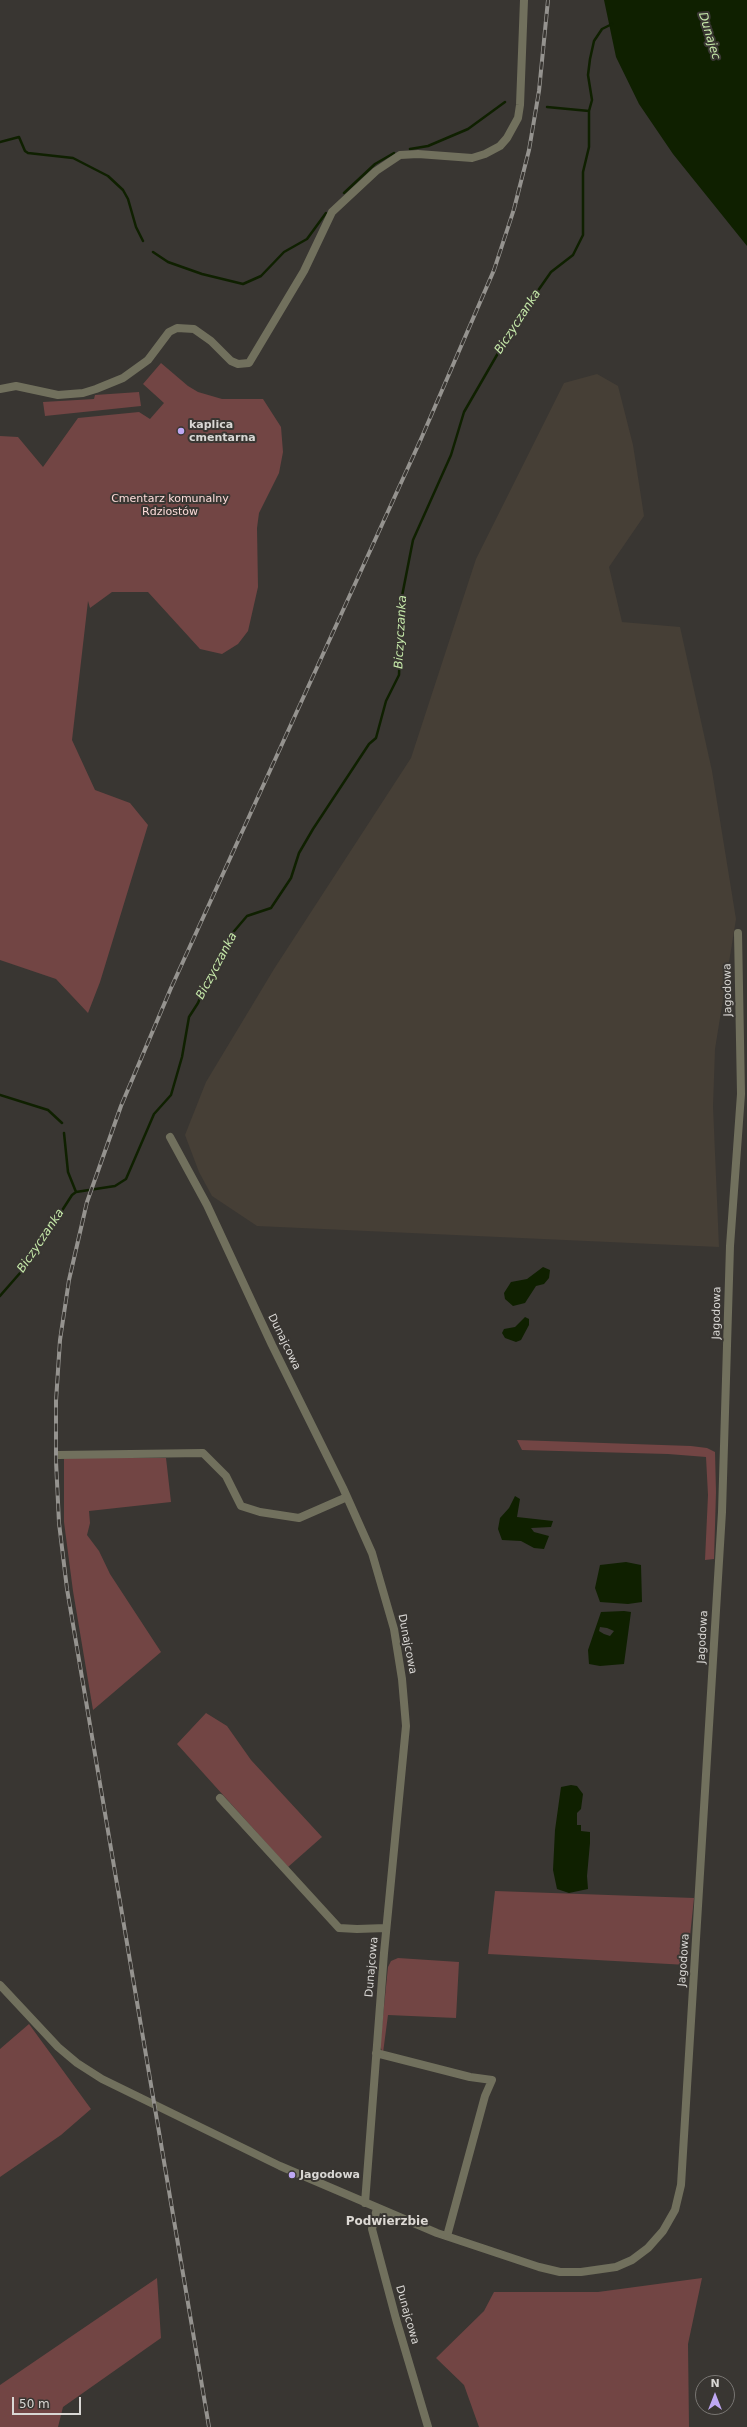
<!DOCTYPE html>
<meta charset="utf-8">
<style>
body{margin:0}
#map{position:relative;width:747px;height:2427px;overflow:hidden;background:#393632;font-family:"DejaVu Sans",sans-serif}
canvas{display:block}
.north{position:absolute;left:695px;top:2375px;width:40px;height:40px;box-sizing:border-box;background:#393632;border:1px solid #797673;border-radius:50%;rotate:0deg;font-size:11px;font-weight:700;line-height:16px;text-align:center;color:#d9d7d4}
.north::after{content:'';display:block;margin:auto;width:14px;height:18px;background:#bfa8f4;clip-path:polygon(50% 0,100% 100%,50% 72%,0 100%)}
.scale{position:absolute;left:12px;top:2397px;width:69px;height:18px;box-sizing:border-box;border:2px solid #d9d7d4;border-top:0;padding-left:5px;font-size:12px;line-height:14px;white-space:nowrap;color:#d9d7d4;-webkit-text-stroke:3px #393632;paint-order:stroke}
</style>
<div id="map">
<canvas width="747" height="2427"></canvas>
<div class="north">N</div>
<div class="scale">50 m</div>
</div>
<script>
const ctx = document.querySelector('canvas').getContext('2d');
ctx.lineJoin = 'round';
function paint(path, color) { ctx.fillStyle = color; ctx.fill(path, 'evenodd'); }
const shape = rows => new Path2D(rows.map(r => 'M' + r).join(''));
function strokePath(path, color, width, dash) { ctx.strokeStyle = color; ctx.lineWidth = width; ctx.lineCap = dash ? 'butt' : 'round'; ctx.setLineDash(dash || []); ctx.stroke(path); }
function label(font, color, halo, rows, align = 'center') {
  ctx.font = font + ' "DejaVu Sans",sans-serif'; ctx.lineWidth = 4; ctx.setLineDash([]); ctx.textBaseline = 'middle'; ctx.strokeStyle = halo; ctx.fillStyle = color; for (const [text, x, y, turn = 0] of rows) {
    ctx.save(); ctx.translate(x, y); ctx.rotate((+turn || 0) * Math.PI / 180); ctx.textAlign = isNaN(turn) ? turn : align; if (halo) ctx.strokeText(text, 0, 0); ctx.fillText(text, 0, 0); ctx.restore();
  }
}
paint(shape([
 [597,374,618,386,633,445,644,516,609,567,622,622,680,627,712,771,736,919,715,1049,713,1106,719,1247,257,1226,212,1196,199,1172,185,1135,206,1082,274,969,411,758,476,559,564,383]
]), '#463f36');
paint(shape([
 [161,363,188,386,198,392,222,399,263,399,281,427,283,452,279,473,259,513,257,528,258,587,248,631,238,644,222,654,200,649,148,592,112,592,90,608,88,601,72,740,95,790,130,803,148,825,100,982,88,1013,56,979,0,960,0,436,18,437,43,467,78,418,139,412,150,419,164,403,143,384],
 [139,392,141,406,45,416,43,402,94,399,95,395],
 [517,1440,691,1446,707,1448,715,1452,716,1492,714,1559,705,1560,708,1495,706,1457,668,1454,522,1450],
 [64,1458,166,1458,171,1502,89,1511,90,1523,87,1535,99,1551,110,1574,161,1652,93,1710,73,1591,64,1522],
 [206,1713,227,1726,251,1760,322,1837,288,1867,177,1744],
 [495,1891,694,1898,687,1965,488,1954],
 [398,1958,459,1962,456,2018,388,2015,383,2053,380,2046,388,1967,391,1961],
 [29,2024,91,2109,61,2135,0,2177,0,2049],
 [157,2278,161,2338,63,2407,58,2427,0,2427,0,2385],
 [702,2278,688,2344,689,2427,479,2427,464,2385,436,2358,484,2311,494,2292,598,2292]
]), '#724544');
paint(shape([
 [604,0,747,0,747,246,673,154,639,104,616,57],
 [543,1267,550,1270,549,1278,544,1284,536,1286,525,1303,513,1306,505,1299,504,1293,511,1282,527,1279],
 [525,1317,529,1319,529,1325,521,1340,516,1342,505,1338,502,1333,504,1329,515,1327],
 [515,1496,520,1499,517,1517,553,1521,551,1527,531,1528,534,1532,549,1536,544,1549,534,1548,521,1541,502,1540,498,1529,500,1518,509,1508],
 [626,1562,641,1565,642,1602,628,1604,600,1602,595,1588,600,1565],
 [624,1611,631,1612,624,1664,600,1666,589,1664,588,1650,601,1612],
 [600,1627,607,1628,614,1631,610,1636,604,1634,599,1631],
 [571,1785,577,1786,583,1794,581,1809,577,1813,577,1825,581,1825,581,1831,590,1832,590,1843,587,1876,588,1889,569,1893,557,1889,553,1870,555,1830,561,1787]
]), '#0f2000');
strokePath(shape([
 [547,107,589,111],
 [0,142,19,137,25,151,28,153,73,158,108,176,123,190,128,199,136,227,143,241],
 [410,149,428,146,468,129,505,102],
 [344,193,375,164,394,153],
 [153,252,168,262,202,274,243,284,261,276,284,252,307,239,326,213],
 [0,1095,48,1110,62,1123],
 [64,1133,68,1172,76,1192],
 [0,1296,27,1265,72,1195,76,1192,115,1186,126,1179,154,1114,171,1095,182,1057,189,1017,198,1003,205,986,221,963,230,936,247,916,271,908,291,878,299,853,313,829,369,744,376,738,386,701,399,675,402,596,413,540,451,455,464,412,516,322,551,272,573,255,583,235,583,172,589,147,589,111,592,100,588,75,590,59,594,41,602,29,612,24]
]), '#0f2000', 2.5);
strokePath(shape([
 [0,389,16,386,58,395,83,393,96,389,123,378,148,360,169,332,177,328,194,329,211,341,231,361,238,364,249,363,304,271,332,212,376,171,400,155,418,154,472,158,485,154,500,146,507,138,518,118,520,105,524,0],
 [170,1137,207,1205,272,1345,343,1488,372,1553,394,1629,402,1679,406,1726,384,1953,365,2203],
 [58,1455,203,1453,226,1476,241,1506,260,1512,299,1518,347,1497],
 [220,1798,339,1928,357,1929,386,1928],
 [0,1985,58,2047,77,2063,102,2079,280,2166,437,2233,539,2267,560,2272,581,2272,616,2267,632,2260,648,2248,663,2231,675,2210,681,2185,722,1512,730,1246,741,1094,738,933],
 [376,2053,470,2077,492,2080,485,2096,447,2236],
 [377,2208,372,2229,396,2319,428,2427]
]), '#71705d', 8);
const rail = shape([
 [209,2427,67,1589,59,1523,56,1461,56,1401,60,1340,69,1280,87,1202,121,1106,171,988,421,439,494,270,514,209,529,150,539,91,548,0]
]);
strokePath(rail, '#95938f', 4);
strokePath(rail, '#393632', 2.5, [8]);
for (const [x, y, r, color] of [
 [181,431,4,"#bfa8f4"],
 [292,2175,4,"#bfa8f4"]
]) { const dot = new Path2D(); dot.arc(x, y, r, 0, 2 * Math.PI); ctx.fillStyle = color; ctx.fill(dot); strokePath(dot, '#393632', 1.5); }
label('bold 11px', '#d9d7d4', '#393632', [
 ["kaplica",189,425],
 ["cmentarna",189,438],
 ["Jagodowa",300,2175]
], 'left');
label('11px', '#fcdbd9', '#393632', [
 ["Cmentarz komunalny",170,499],
 ["Rdziostów",170,512]
]);
label('11px', '#d9d7d4', '#393632', [
 ["Jagodowa",728,990,-91],
 ["Jagodowa",717,1313,-89],
 ["Dunajcowa",284,1342,64],
 ["Jagodowa",703,1637,-87],
 ["Dunajcowa",407,1644,79],
 ["Jagodowa",684,1960,-86],
 ["Dunajcowa",372,1967,-85],
 ["Dunajcowa",407,2315,74]
]);
label('italic 12px', '#c5e8a9', '#393632', [
 ["Dunajec",709,36,73],
 ["Biczyczanka",518,322,-57],
 ["Biczyczanka",401,632,-87],
 ["Biczyczanka",217,966,-62],
 ["Biczyczanka",41,1241,-56]
]);
label('bold 12px', '#ddd9d4', '#393632', [
 ["Podwierzbie",387,2222]
]);
</script>
